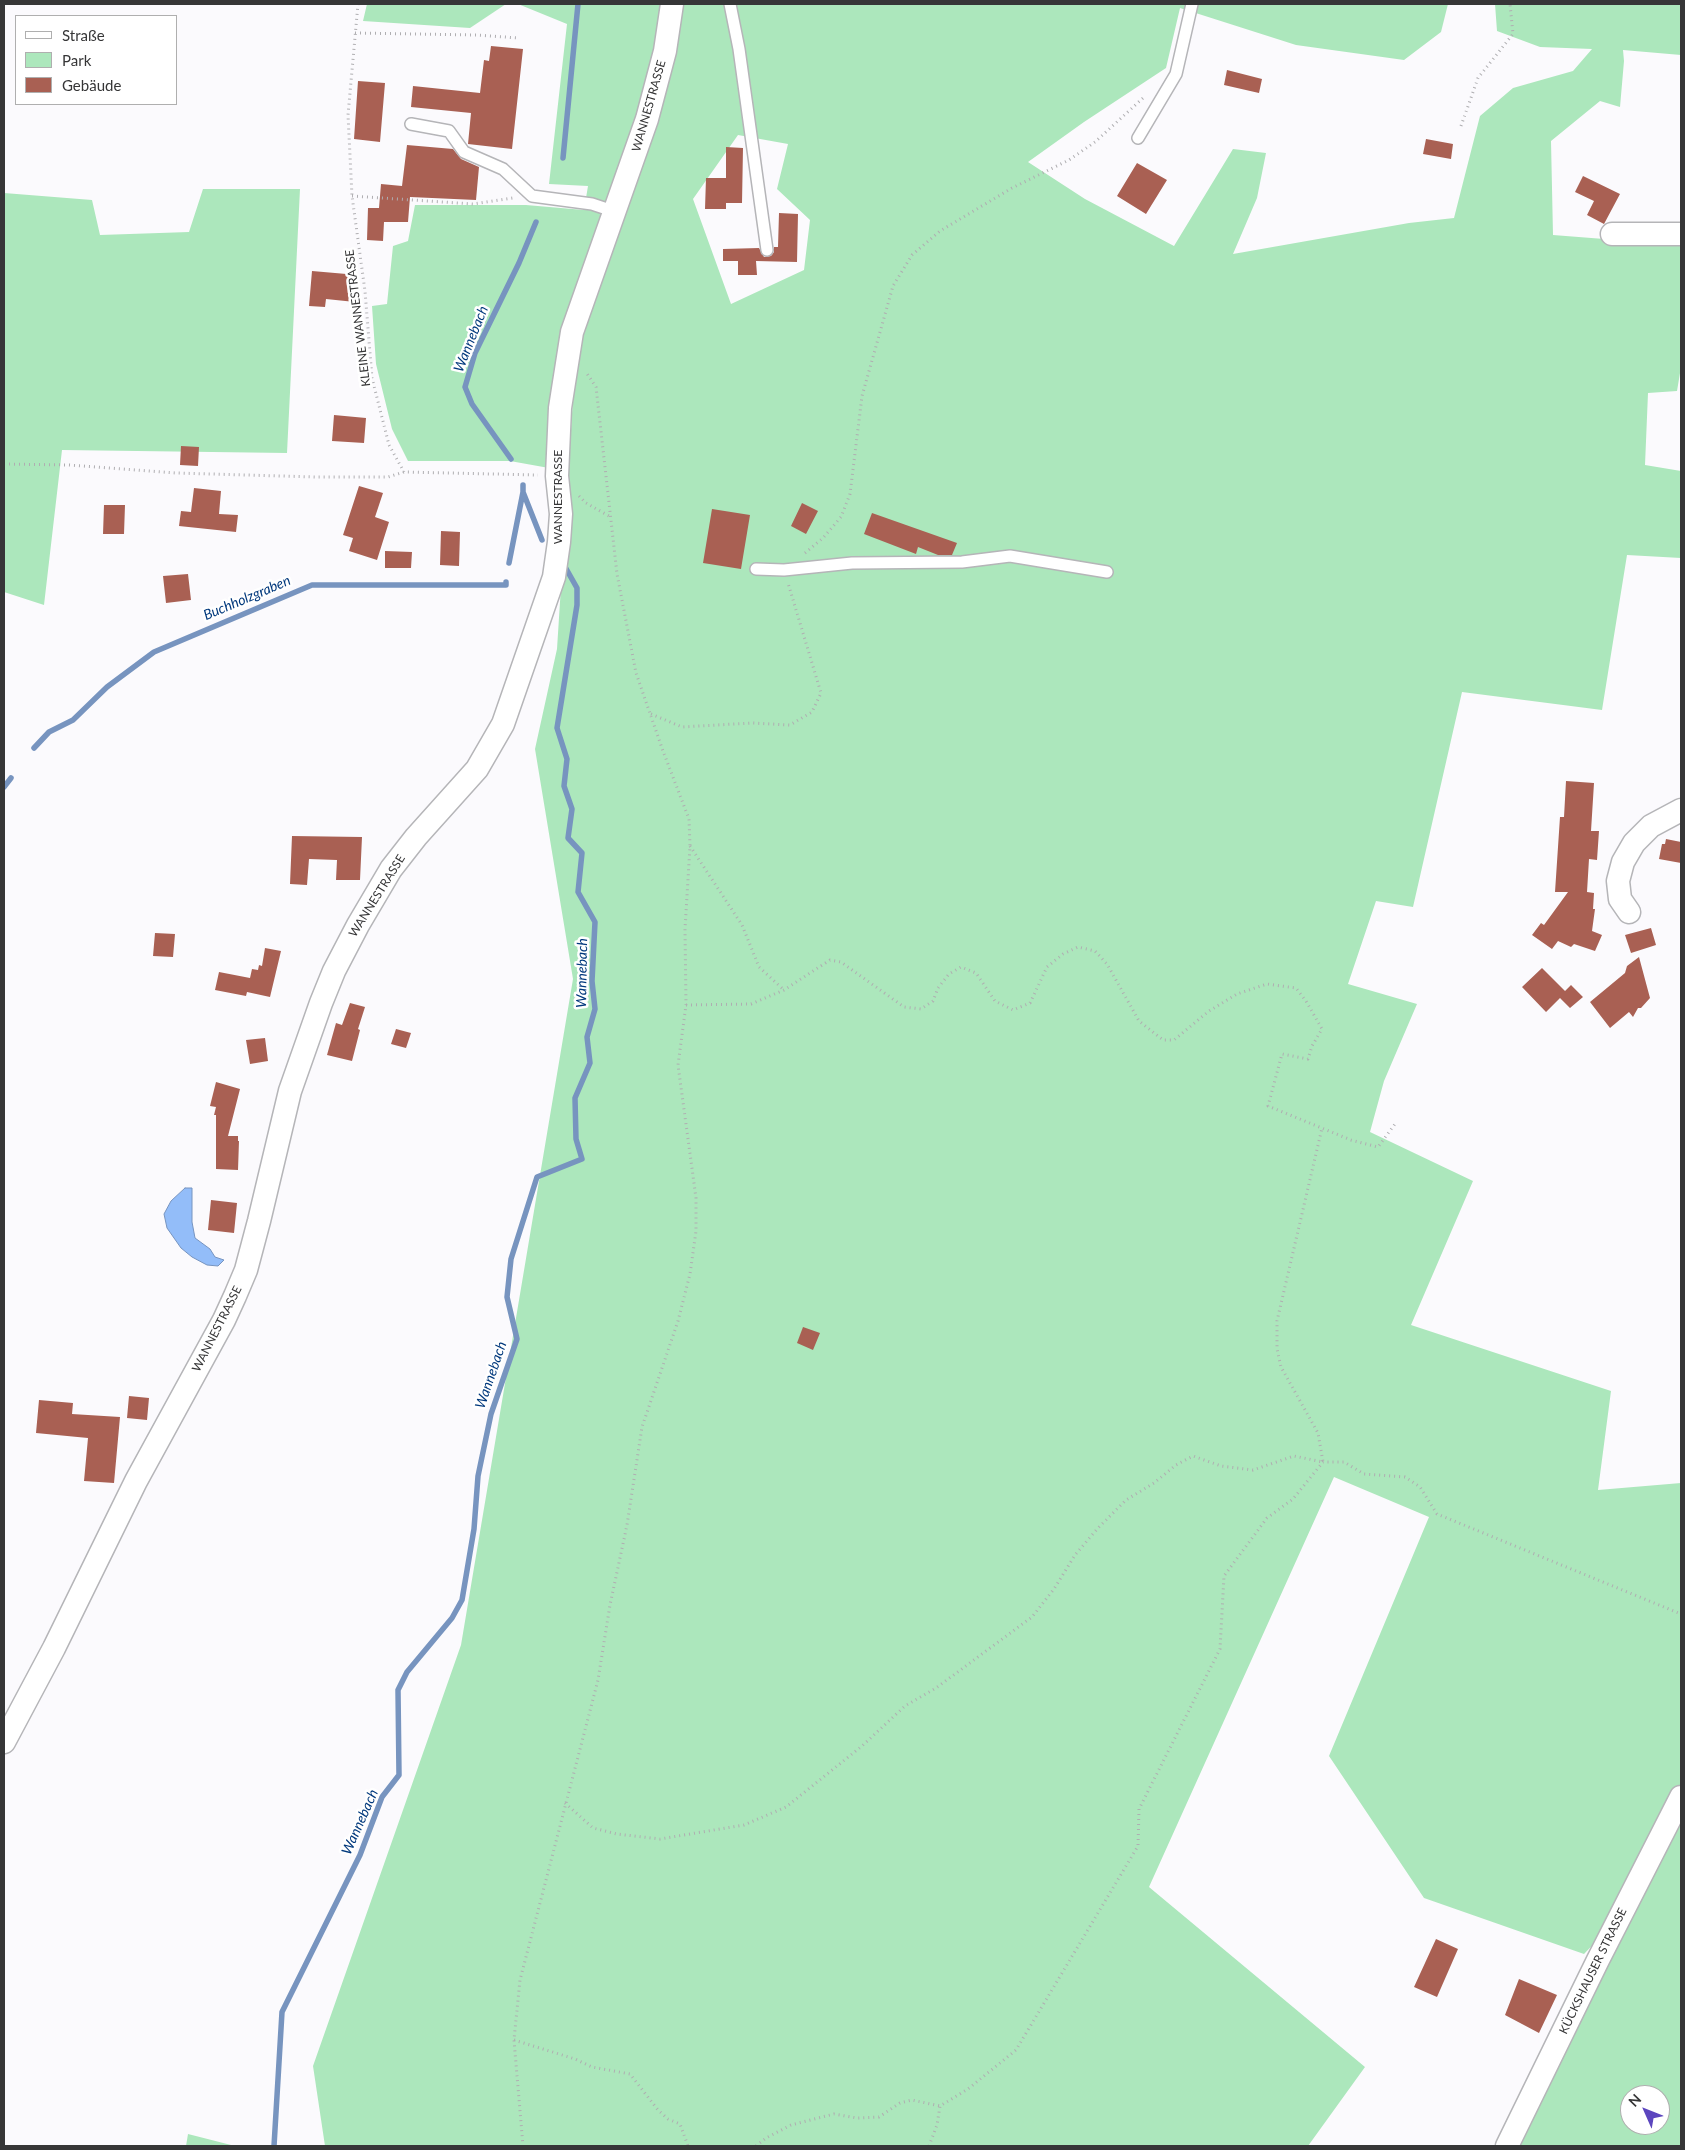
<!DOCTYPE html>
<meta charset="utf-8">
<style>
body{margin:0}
#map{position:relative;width:1685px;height:2150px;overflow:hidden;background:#fbfafd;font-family:Lato,sans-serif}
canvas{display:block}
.frame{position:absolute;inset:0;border:5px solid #363637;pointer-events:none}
.legend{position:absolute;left:15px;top:15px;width:162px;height:90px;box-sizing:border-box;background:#fff;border:1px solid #afafaf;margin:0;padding:6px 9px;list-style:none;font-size:15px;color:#363637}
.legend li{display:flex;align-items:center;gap:10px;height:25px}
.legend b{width:25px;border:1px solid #afafaf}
.north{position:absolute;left:1620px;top:2085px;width:50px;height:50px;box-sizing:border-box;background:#fff;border:1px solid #afafaf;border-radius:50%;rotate:314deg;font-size:14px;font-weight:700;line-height:20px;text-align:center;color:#363637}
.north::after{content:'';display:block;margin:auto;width:18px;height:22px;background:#5c46be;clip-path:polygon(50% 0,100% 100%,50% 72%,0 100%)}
</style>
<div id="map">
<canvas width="1685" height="2150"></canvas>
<div class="frame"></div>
<ul class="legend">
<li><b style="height:6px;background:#fff"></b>Straße</li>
<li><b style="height:14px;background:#ace7bc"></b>Park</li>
<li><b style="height:14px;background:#a96053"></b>Gebäude</li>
</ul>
<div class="north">N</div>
</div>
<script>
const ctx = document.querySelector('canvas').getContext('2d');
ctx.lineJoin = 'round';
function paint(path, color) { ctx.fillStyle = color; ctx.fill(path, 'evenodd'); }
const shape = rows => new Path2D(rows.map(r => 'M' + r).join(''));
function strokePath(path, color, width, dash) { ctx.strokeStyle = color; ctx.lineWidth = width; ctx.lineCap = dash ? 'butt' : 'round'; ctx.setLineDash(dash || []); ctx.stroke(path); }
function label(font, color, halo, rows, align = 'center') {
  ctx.font = font + ' Lato,sans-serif'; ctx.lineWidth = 5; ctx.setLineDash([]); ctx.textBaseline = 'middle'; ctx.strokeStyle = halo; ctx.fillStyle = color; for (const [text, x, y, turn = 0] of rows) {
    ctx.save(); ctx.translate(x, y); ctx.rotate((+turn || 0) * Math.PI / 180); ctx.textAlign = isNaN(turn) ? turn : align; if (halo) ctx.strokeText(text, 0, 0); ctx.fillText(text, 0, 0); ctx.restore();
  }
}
paint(shape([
 [367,4,506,4,470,28,363,21],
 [518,4,1448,4,1441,32,1404,60,1296,45,1180,8,1166,68,1084,122,1028,162,1085,199,1174,246,1233,149,1266,153,1257,198,1233,254,1409,223,1454,218,1480,116,1513,88,1573,71,1592,49,1540,47,1497,31,1495,4,1681,4,1681,55,1623,50,1624,61,1620,107,1600,101,1551,141,1553,235,1681,245,1681,367,1677,391,1648,393,1645,465,1681,471,1681,558,1627,555,1602,710,1462,692,1413,907,1376,901,1348,984,1417,1004,1384,1081,1370,1132,1473,1181,1411,1325,1611,1391,1598,1490,1681,1483,1681,2146,1514,2146,1605,1932,1584,1954,1424,1898,1329,1756,1429,1517,1334,1477,1149,1887,1365,2067,1308,2146,325,2146,313,2066,461,1645,573,979,535,749,557,649,576,351,549,468,510,461,408,461,392,429,376,364,372,306,387,304,393,246,408,241,415,205,526,205,584,210,588,186,549,184,567,24],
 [738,135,788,144,777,189,810,220,804,270,731,304,693,199],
 [1630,2095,1660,2095,1660,2125,1630,2125],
 [203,189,300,189,287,453,62,450,44,605,4,592,4,193,92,200,100,235,189,232],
 [188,2134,235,2146,186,2146]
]), '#ace7bc');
const water = shape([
 [185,1188,192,1188,192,1222,195,1238,210,1249,215,1257,224,1260,218,1266,207,1265,192,1257,181,1248,167,1228,164,1214,171,1201,185,1188]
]);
paint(water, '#93bdf9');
strokePath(water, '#7794bf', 1);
strokePath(shape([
 [563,158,578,4],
 [511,459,472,404,465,387,475,353,519,263,536,222],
 [523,485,523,492,542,540],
 [509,563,523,492],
 [34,748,49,732,73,720,107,687,154,652,312,585,506,585,506,582],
 [4,787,11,778],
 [274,2146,282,2012,360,1855,382,1797,399,1775,398,1690,407,1672,452,1618,462,1600,474,1529,478,1476,491,1414,517,1339,507,1297,511,1259,537,1177,582,1159,576,1139,575,1098,590,1063,587,1037,595,1009,592,981,595,922,578,892,582,853,568,838,572,809,564,786,567,759,557,728,577,605,577,588,564,565]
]), '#7794bf', 5.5);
paint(shape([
 [491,46,523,49,512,149,468,144,471,113,411,107,413,86,480,93,484,60,489,61],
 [1227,70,1262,79,1259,93,1224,85],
 [358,81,385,83,380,142,354,139],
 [1426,139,1453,144,1451,159,1423,154],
 [407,145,453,149,461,159,479,167,476,200,410,197,408,222,384,222,383,241,367,240,368,208,379,208,381,184,402,186],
 [726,147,743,148,742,203,726,203,726,209,705,209,706,178,726,178],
 [1137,163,1167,180,1146,214,1117,196],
 [1583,176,1620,194,1604,224,1587,215,1594,201,1575,192],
 [779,213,798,214,797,262,756,261,757,275,738,275,738,261,723,261,723,249,759,248,764,257,771,256,774,252,774,247,778,247],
 [312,271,358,275,355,302,326,299,325,307,309,306],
 [334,415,366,418,364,443,332,441],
 [181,446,199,447,198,466,180,465],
 [359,486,383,493,375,517,389,522,377,560,349,551,353,538,343,535],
 [194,488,221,491,219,514,238,515,236,532,179,526,181,511,191,512],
 [802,503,818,511,806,534,791,526],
 [104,505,125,505,124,534,103,534],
 [712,509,750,515,741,569,703,563],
 [872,513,957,543,952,555,938,555,918,547,916,554,864,534],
 [441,531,460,532,459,566,440,565],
 [385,551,412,552,411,568,385,568],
 [188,574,191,600,166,603,163,576],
 [1566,781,1594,783,1591,831,1599,831,1597,860,1589,859,1587,892,1594,893,1593,909,1595,909,1592,931,1602,935,1595,951,1574,944,1571,947,1558,941,1552,949,1532,935,1541,923,1544,925,1568,892,1555,892,1560,817,1564,817],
 [292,836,362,837,360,880,336,880,337,860,309,859,307,885,290,884],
 [1666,839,1681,842,1681,863,1659,859,1662,844,1665,844],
 [1651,928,1656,945,1631,953,1625,935],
 [155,933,175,934,173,957,153,956],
 [265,948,281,951,270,997,247,992,246,996,215,990,219,972,250,978,252,969,258,970,259,965,262,966],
 [1639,957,1650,998,1641,1008,1638,1008,1633,1017,1629,1012,1610,1028,1590,1002,1625,973,1627,966],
 [1542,968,1565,991,1571,985,1583,997,1570,1008,1560,998,1546,1012,1522,987],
 [350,1003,365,1007,358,1029,360,1030,352,1061,327,1055,336,1023,342,1025],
 [396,1029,411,1033,406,1048,391,1044],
 [265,1038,268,1061,250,1064,246,1040],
 [216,1082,240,1089,228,1136,238,1136,238,1141,239,1141,238,1170,216,1169,216,1115,214,1115,216,1107,210,1106],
 [211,1200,237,1203,234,1233,208,1230],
 [803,1327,820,1333,813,1350,797,1343],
 [129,1396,149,1398,147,1420,127,1418],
 [39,1400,73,1403,72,1414,120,1417,114,1483,84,1481,88,1438,36,1433],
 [1436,1939,1458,1949,1437,1997,1414,1987],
 [1519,1979,1557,1995,1539,2033,1505,2015]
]), '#a96053');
const service = shape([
 [730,4,739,49,767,250],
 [411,124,449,131,464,152,503,169,532,196,592,204,616,212],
 [1138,138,1176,74,1192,4],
 [756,569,784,570,852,563,962,562,1010,556,1107,572]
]);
const minor = shape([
 [1612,234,1681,234],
 [1629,912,1620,899,1618,881,1623,862,1634,843,1651,826,1681,810],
 [4,1742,54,1648,136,1481,224,1320,235,1296,246,1270,259,1221,290,1091,321,1003,334,971,358,925,391,869,416,837,477,769,503,724,554,577,559,542,561,514,557,476,560,408,572,332,647,119,665,51,672,4],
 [1507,2146,1598,1960,1681,1797]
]);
strokePath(service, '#b5b5b8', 14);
strokePath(minor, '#b5b5b8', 25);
strokePath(shape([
 [358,4,348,115,352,196,365,291,372,378,389,445,404,472],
 [355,33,477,35,518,38],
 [1461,126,1478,78,1513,34,1510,4],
 [352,196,473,204,513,198],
 [4,464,69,465,176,473,316,477,388,477,404,472,538,475],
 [579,496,586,503,609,516],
 [805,553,823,538,841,517,850,494,862,396,893,286,912,255,940,231,1012,188,1069,160,1095,142,1143,98],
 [651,714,682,727,752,723,790,725,812,712,821,693,788,583],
 [690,846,742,925,759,967,784,990],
 [686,1005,751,1004,784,990,830,960,841,962,904,1007,921,1009,933,1001,938,988,949,974,961,967,976,973,995,1001,1013,1010,1030,1003,1047,967,1063,954,1078,947,1095,951,1107,964,1139,1021,1163,1040,1174,1040,1209,1011,1237,994,1267,984,1296,988,1306,1001,1322,1029,1312,1046,1308,1059,1282,1054,1268,1106,1351,1140,1378,1147,1395,1124],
 [565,1803,593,1828,617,1834,660,1839,744,1825,786,1807,862,1746,905,1706,936,1688,1032,1617,1054,1589,1075,1555,1098,1528,1126,1500,1154,1483,1176,1465,1193,1456,1221,1466,1253,1470,1294,1456,1323,1462,1318,1433,1281,1367,1277,1349,1277,1321,1322,1128],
 [514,2040,575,2059,592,2067,630,2074,658,2110,668,2119,680,2124,688,2146],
 [523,2146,514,2040,520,1980,598,1680,610,1605,627,1525,642,1427,678,1321,690,1274,696,1231,696,1198,678,1065,686,1005,685,929,690,846,689,819,663,751,636,673,617,574,596,387,586,372],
 [756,2146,766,2138,791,2125,834,2114,857,2118,879,2117,900,2103,912,2100,940,2106],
 [929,2146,937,2125,940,2106,968,2089,1016,2050,1138,1846,1139,1809,1220,1649,1224,1576,1267,1518,1293,1499,1323,1462,1344,1462,1364,1474,1405,1477,1420,1487,1437,1514,1681,1614]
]), '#afaeb1', 3, [1, 4]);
strokePath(service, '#fff', 11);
strokePath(minor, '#fff', 22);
label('12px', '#363637', '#fff', [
 ["WANNESTRASSE",649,106,-74],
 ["KLEINE WANNESTRASSE",358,318,-97],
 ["WANNESTRASSE",558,497,-90],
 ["WANNESTRASSE",377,896,-58],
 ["WANNESTRASSE",217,1329,-63],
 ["KÜCKSHAUSER STRASSE",1593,1971,-64]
]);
label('italic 14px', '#00387c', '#fff', [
 ["Wannebach",471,339,-68],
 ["Buchholzgraben",247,598,-23],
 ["Wannebach",582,973,-89],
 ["Wannebach",491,1375,-71],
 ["Wannebach",360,1822,-66]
]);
</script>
